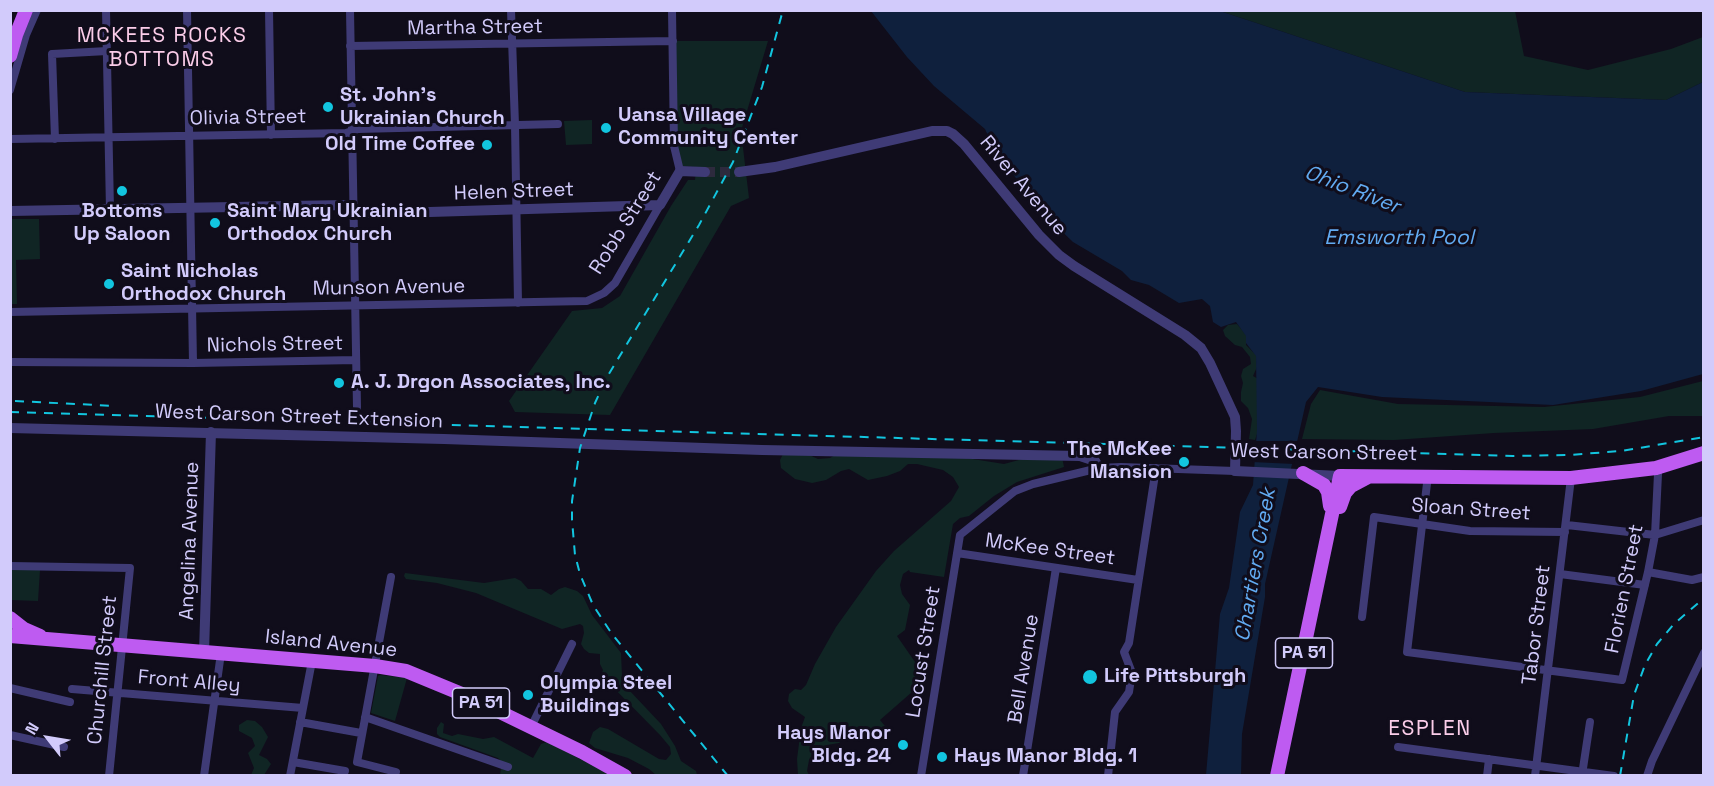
<!DOCTYPE html>
<style>
body{margin:0}
#map{position:relative;width:1714px;height:786px;overflow:hidden;background:#100d1b;font-family:"Space Grotesk",sans-serif}
canvas{display:block}
.frame{position:absolute;inset:0;border:12px solid #d2cbfb;pointer-events:none}
.north{position:absolute;left:18px;top:708px;width:60px;height:60px;-webkit-text-stroke:4px #100d1b;paint-order:stroke;rotate:301deg;font-size:16px;font-weight:700;line-height:24px;text-align:center;color:#d2cbfb}
.north::after{content:'';display:block;margin:auto;width:21px;height:27px;background:#d2cbfb;clip-path:polygon(50% 0,100% 100%,50% 72%,0 100%)}
</style>
<div id="map">
<canvas width="1714" height="786"></canvas>
<div class="frame"></div>
<div class="north">N</div>
</div>
<script>
const ctx = document.querySelector('canvas').getContext('2d');
ctx.lineJoin = 'round';
function paint(path, color) { ctx.fillStyle = color; ctx.fill(path, 'evenodd'); }
const shape = rows => new Path2D(rows.map(r => 'M' + r).join(''));
function strokePath(path, color, width, dash) { ctx.strokeStyle = color; ctx.lineWidth = width; ctx.lineCap = dash ? 'butt' : 'round'; ctx.setLineDash(dash || []); ctx.stroke(path); }
function label(font, color, halo, rows, align = 'center') {
  ctx.font = font + ' "Space Grotesk",sans-serif'; ctx.lineWidth = 6; ctx.setLineDash([]); ctx.textBaseline = 'middle'; ctx.strokeStyle = halo; ctx.fillStyle = color; for (const [text, x, y, turn = 0] of rows) {
    ctx.save(); ctx.translate(x, y); ctx.rotate((+turn || 0) * Math.PI / 180); ctx.textAlign = isNaN(turn) ? turn : align; if (halo) ctx.strokeText(text, 0, 0); ctx.fillText(text, 0, 0); ctx.restore();
  }
}
paint(shape([
 [1220,11,1515,11,1524,56,1588,70,1671,49,1703,37,1703,82,1666,100,1465,92],
 [673,41,768,41,741,131,749,198,731,206,610,415,515,412,509,401,572,311,602,308,620,296,671,206,688,180,695,180,696,167,678,166],
 [592,120,592,144,566,145,564,121],
 [10,219,39,219,40,259,16,260,17,304,11,304],
 [1237,324,1246,335,1246,345,1256,355,1257,367,1253,376,1260,380,1257,434,1255,440,1249,439,1252,419,1248,408,1241,401,1241,392,1243,383,1241,376,1243,369,1251,364,1250,357,1242,347,1235,345,1225,336,1223,330,1228,325],
 [1703,381,1703,416,1669,416,1593,429,1494,433,1394,440,1302,439,1311,404,1320,390,1398,404,1544,407,1640,397],
 [842,451,935,453,1004,464,1030,457,1062,457,1064,467,1017,482,994,496,969,516,960,518,953,524,944,577,910,572,909,570,903,574,900,585,902,594,910,605,905,630,897,636,915,662,917,672,912,692,880,720,889,731,888,737,868,736,861,733,857,729,839,743,827,745,815,753,809,760,807,771,809,775,798,775,797,759,801,728,805,717,792,708,788,701,789,694,795,689,801,690,806,685,815,664,836,627,876,571,894,551,951,501,959,487,953,477,943,470,917,464,908,464,900,471,887,476,868,480,849,469,841,471,826,480,812,483,795,479,781,468,780,460,783,454,807,454,818,459,830,458],
 [11,569,40,570,38,601,11,600],
 [405,573,484,583,515,578,521,581,528,589,541,589,551,595,559,589,565,587,577,591,583,596,592,615,621,653,622,676,629,690,661,724,675,746,681,761,696,771,697,775,656,775,649,769,628,758,595,748,589,743,593,732,600,727,608,729,659,759,666,760,671,754,670,747,660,735,601,675,603,670,600,664,600,654,589,653,584,649,581,644,584,633,583,626,580,624,562,629,476,593,437,583,406,579,404,576],
 [380,675,407,678,395,721,371,713,378,676],
 [247,720,255,721,262,727,268,737,259,755,267,759,271,764,264,775,251,775,254,768,248,753,255,746,252,738,239,731,239,725],
 [441,722,444,724,443,733,452,736,458,734,483,739,494,737,533,758,541,744,547,742,611,775,500,775,502,762,498,758,440,737,437,734,437,728]
]), '#102524');
paint(shape([
 [871,11,1220,11,1465,92,1666,100,1703,82,1703,374,1641,391,1553,405,1382,397,1318,387,1306,402,1265,584,1265,597,1242,734,1241,775,1206,775,1220,614,1229,588,1240,512,1253,485,1257,430,1256,356,1246,343,1246,336,1236,322,1221,327,1213,322,1210,306,1202,299,1179,303,1149,285,1131,280,1122,271,1073,242,1047,217,996,153,985,129,934,86,907,57]
]), '#0f203d');
paint(shape([
 [1253,441,1298,441,1294,464,1252,462]
]), '#100d1b');
strokePath(shape([
 [705,172,739,172]
]), '#2d2a3d', 10, [10, 5]);
strokePath(shape([
 [106,10,110,210],
 [187,10,193,363],
 [269,10,271,135],
 [350,10,357,407],
 [511,10,515,125,518,303],
 [672,10,674,146,680,171],
 [350,46,673,41],
 [10,90,26,35,37,10],
 [10,139,346,133,358,129,558,124],
 [55,139,52,54,107,51],
 [10,312,587,301,604,293,615,283,660,205],
 [10,362,193,363,356,360],
 [1428,475,1407,652,1622,680,1648,572,1655,535,1658,474,1656,468],
 [1567,525,1655,535,1704,520],
 [957,553,1138,580],
 [10,566,130,568,109,776],
 [1648,572,1692,580,1704,577],
 [1560,574,1645,585],
 [391,577,357,762,396,772],
 [1362,617,1374,517,1470,531,1565,532],
 [10,688,70,702],
 [72,689,303,708],
 [365,717,508,767],
 [300,722,361,733],
 [531,727,572,644],
 [10,735,64,747],
 [1398,747,1614,776],
 [293,762,345,771],
 [1582,775,1590,722],
 [204,776,221,653],
 [290,776,312,661],
 [921,776,960,535,1015,491,1033,484,1099,468,1121,467,1235,471],
 [1023,776,1056,568],
 [1108,776,1115,712,1129,692,1132,673,1124,652,1129,643,1156,468],
 [1487,776,1489,759],
 [1535,776,1571,478],
 [1647,776,1652,761,1704,653]
]), '#3f3b76', 8);
strokePath(shape([
 [739,172,775,167,932,131,947,131,953,134,964,144,1039,235,1059,255,1074,266,1185,335,1201,348,1210,363,1235,417,1236,431,1235,471,1340,476],
 [10,211,346,205,360,213,397,213,660,205,680,171,705,172],
 [10,428,444,439,762,450,1080,456,1095,461,1099,468],
 [204,652,211,432]
]), '#3f3b76', 10);
strokePath(shape([
 [10,56,16,35,26,10],
 [1303,473,1324,485,1328,492,1330,506],
 [1340,507,1345,493,1351,486,1368,477],
 [10,618,24,629,40,636],
 [10,636,375,666,406,671,469,697,582,752,625,776],
 [1277,776,1340,476,1571,478,1656,468,1704,453]
]), '#be5bf1', 14);
strokePath(shape([
 [15,401,116,406],
 [10,412,1513,456,1569,455,1621,451,1704,437],
 [728,776,612,634,593,605,580,574,575,555,572,520,572,501,580,448,595,403,607,377,699,225,733,162,762,87,783,10],
 [1620,776,1634,695,1645,665,1657,644,1674,624,1704,598]
]), '#12c5df', 2, [9, 8]);
for (const [x, y, r, color] of [
 [328,107,6,"#12c5df"],
 [606,128,6,"#12c5df"],
 [487,145,6,"#12c5df"],
 [122,191,6,"#12c5df"],
 [215,223,6,"#12c5df"],
 [109,284,6,"#12c5df"],
 [339,383,6,"#12c5df"],
 [1184,462,6,"#12c5df"],
 [1090,677,8,"#12c5df"],
 [528,695,6,"#12c5df"],
 [903,745,6,"#12c5df"],
 [942,757,6,"#12c5df"]
]) { const dot = new Path2D(); dot.arc(x, y, r, 0, 2 * Math.PI); ctx.fillStyle = color; ctx.fill(dot); strokePath(dot, '#100d1b', 2); }
for (const [x, y, w] of [
 [1304,653,57],
 [481,703,57]
]) { const box = new Path2D(); box.roundRect(x - w / 2, y - 15, w, 30, 4.5); ctx.fillStyle = '#100d1b'; ctx.fill(box); strokePath(box, '#d2cbfb', 1.5); }
label('bold 18px', '#d2cbfb', null, [
 ["PA 51",1304,653],
 ["PA 51",481,703]
]);
label('20px', '#d2cbfb', '#100d1b', [
 ["Martha Street",475,28,-1],
 ["Olivia Street",248,118,-1],
 ["River Avenue",1023,186,50],
 ["Helen Street",514,192,-2],
 ["Robb Street",626,223,-58],
 ["Munson Avenue",389,288,-1],
 ["Nichols Street",275,345,-1],
 ["West Carson Street Extension",299,417,2],
 ["West Carson Street",1324,453,1],
 ["Sloan Street",1471,510,4],
 ["Angelina Avenue",190,541,-88],
 ["McKee Street",1050,550,8],
 ["Florien Street",1625,589,-79],
 ["Tabor Street",1537,625,-83],
 ["Island Avenue",331,644,6],
 ["Locust Street",924,652,-81],
 ["Bell Avenue",1024,669,-81],
 ["Churchill Street",103,670,-84],
 ["Front Alley",189,682,5]
]);
label('bold 20px', '#d2cbfb', '#100d1b', [
 ["St. John's",340,96],
 ["Ukrainian Church",340,119],
 ["Uansa Village",618,116],
 ["Community Center",618,139],
 ["Old Time Coffee",475,145,"right"],
 ["Bottoms",122,212,"center"],
 ["Up Saloon",122,235,"center"],
 ["Saint Mary Ukrainian",227,212],
 ["Orthodox Church",227,235],
 ["Saint Nicholas",121,272],
 ["Orthodox Church",121,295],
 ["A. J. Drgon Associates, Inc.",351,383],
 ["The McKee",1172,450,"right"],
 ["Mansion",1172,473,"right"],
 ["Life Pittsburgh",1104,677],
 ["Olympia Steel",540,684],
 ["Buildings",540,707],
 ["Hays Manor",891,734,"right"],
 ["Bldg. 24",891,757,"right"],
 ["Hays Manor Bldg. 1",954,757]
], 'left');
ctx.letterSpacing = '1.5px';
label('21px', '#fbcde9', '#100d1b', [
 ["MCKEES ROCKS",162,36],
 ["BOTTOMS",162,60],
 ["ESPLEN",1430,729]
]);
ctx.letterSpacing = '0px';
label('italic 21px', '#62abf2', '#100d1b', [
 ["Ohio River",1352,190,21],
 ["Emsworth Pool",1399,238],
 ["Chartiers Creek",1256,565,-80]
]);
</script>
